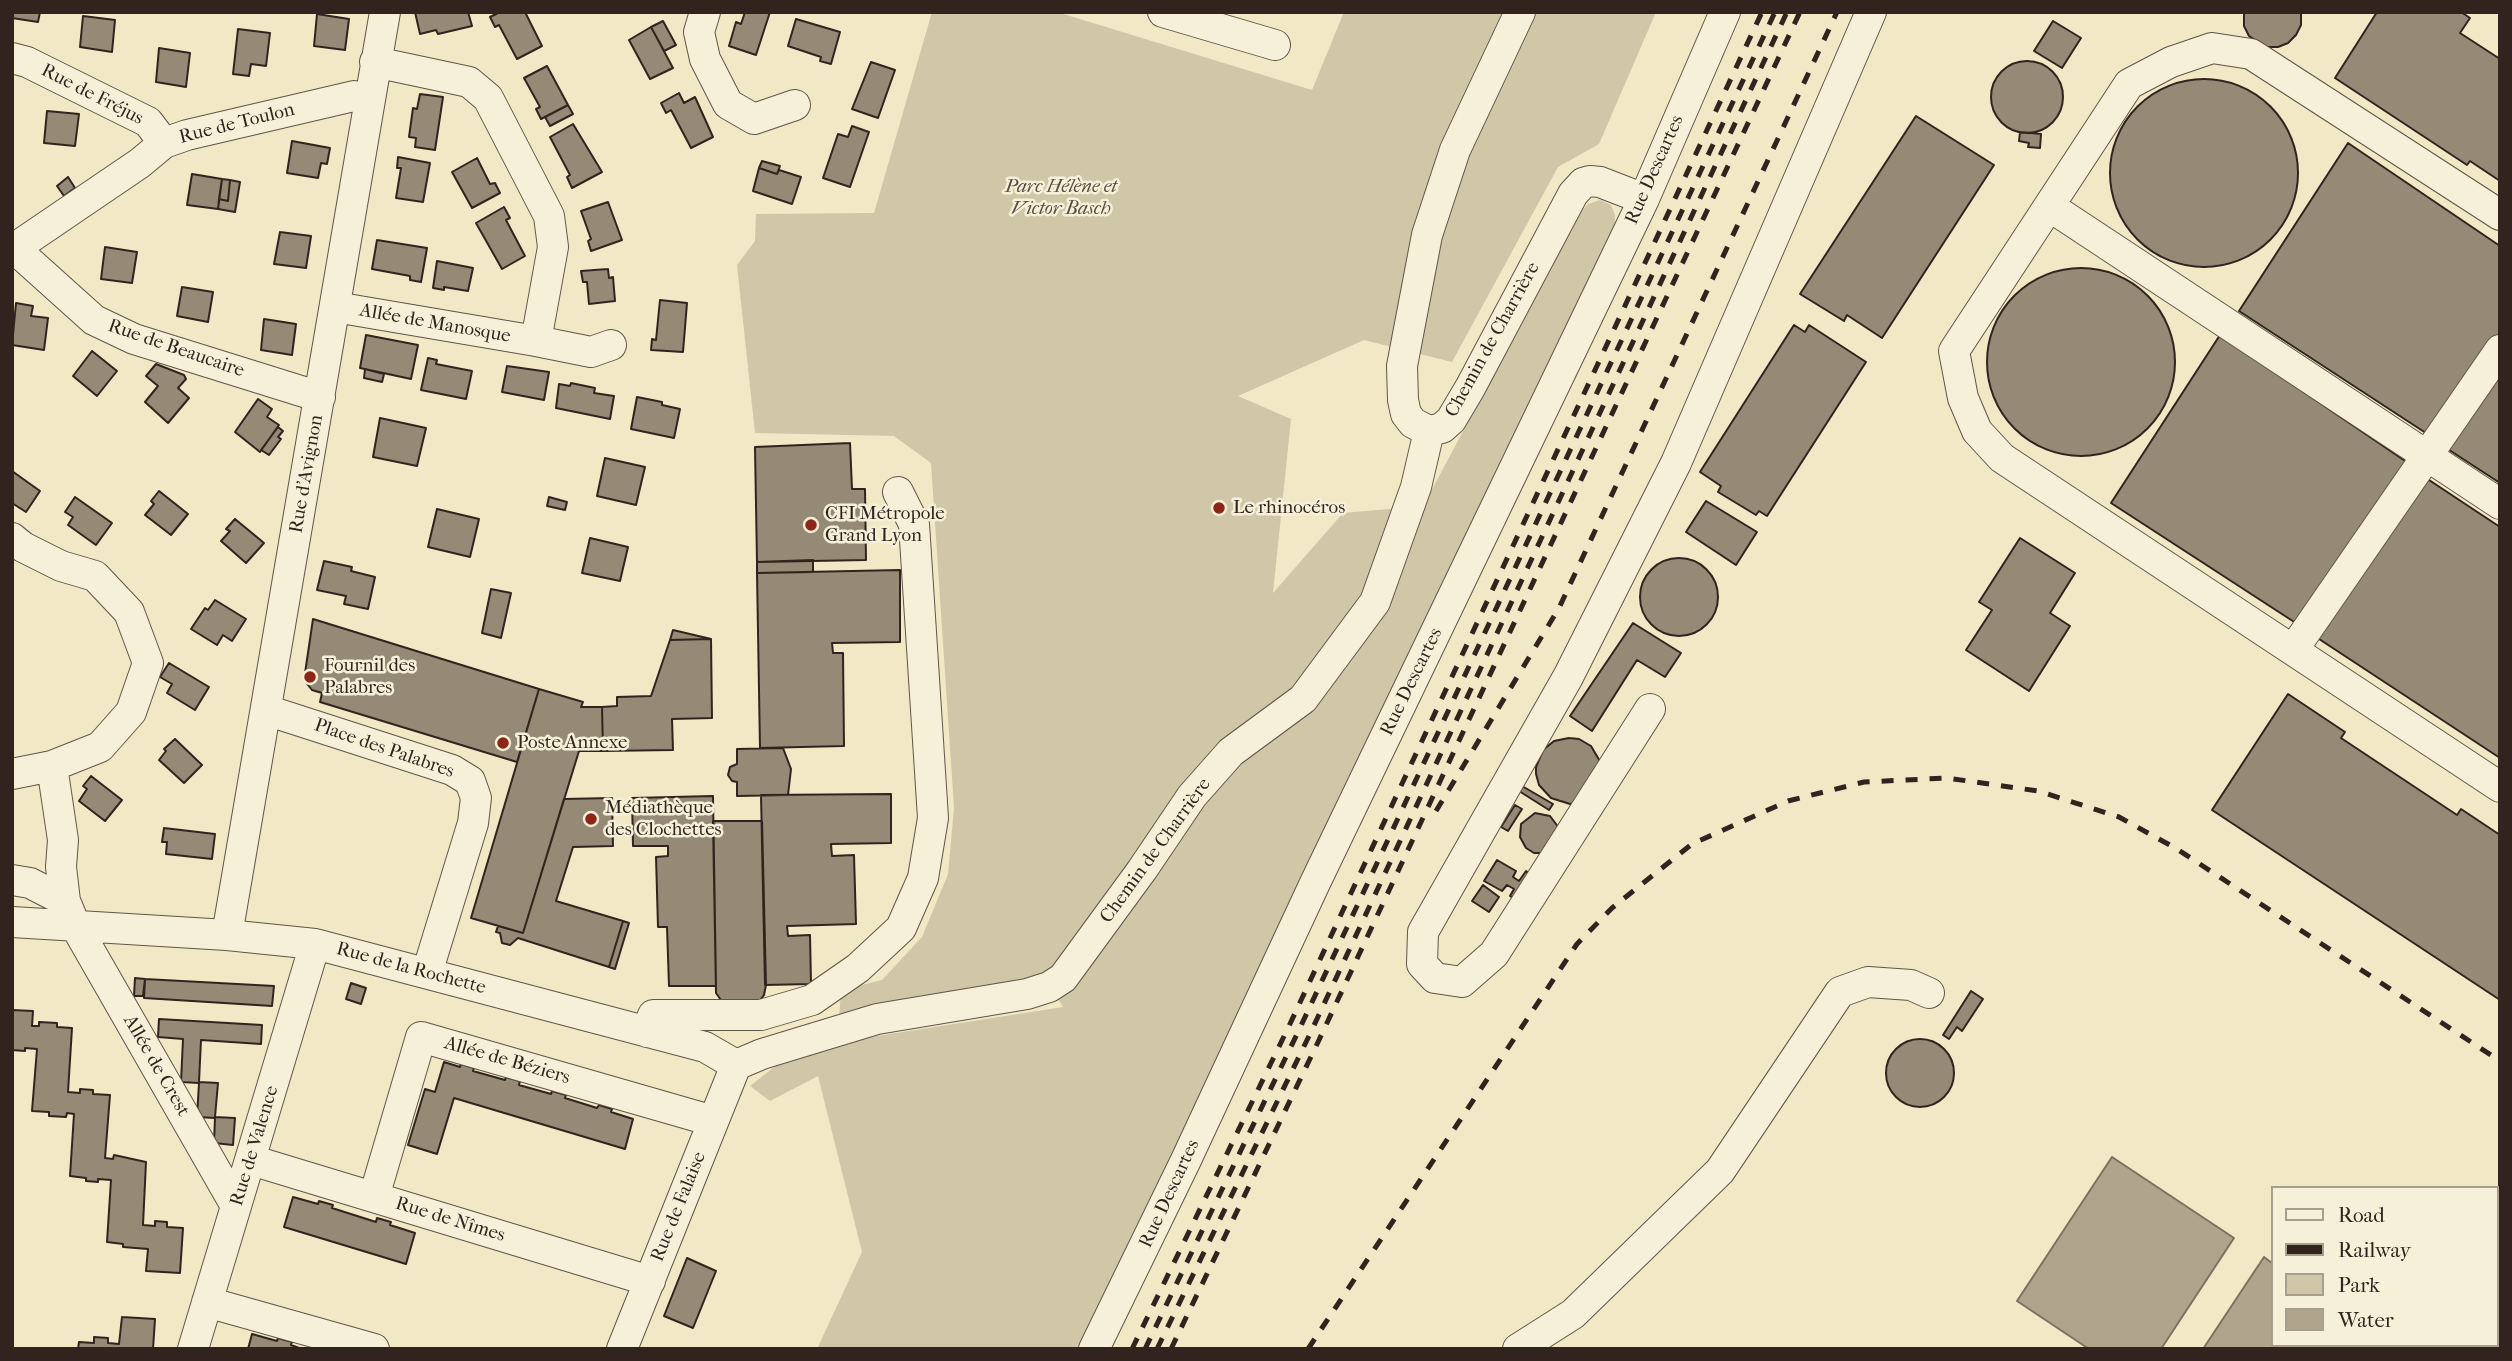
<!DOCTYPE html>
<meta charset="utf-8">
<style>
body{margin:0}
#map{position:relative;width:2512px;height:1361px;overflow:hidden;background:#f1e8c5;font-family:"IM FELL French Canon",serif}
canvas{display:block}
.frame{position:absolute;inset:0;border:14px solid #31241e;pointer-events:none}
.legend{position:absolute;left:2271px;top:1186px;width:228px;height:161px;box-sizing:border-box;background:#f6f0d9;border:2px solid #a79e8e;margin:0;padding:9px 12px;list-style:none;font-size:21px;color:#31241e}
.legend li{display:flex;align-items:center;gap:14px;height:35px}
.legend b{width:35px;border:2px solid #a79e8e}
</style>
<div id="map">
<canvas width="2512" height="1361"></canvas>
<div class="frame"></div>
<ul class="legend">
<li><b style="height:9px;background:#f6f0d9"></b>Road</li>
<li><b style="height:9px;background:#31241e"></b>Railway</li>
<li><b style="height:19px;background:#d0c7a9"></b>Park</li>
<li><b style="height:19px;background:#b0a58c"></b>Water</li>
</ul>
</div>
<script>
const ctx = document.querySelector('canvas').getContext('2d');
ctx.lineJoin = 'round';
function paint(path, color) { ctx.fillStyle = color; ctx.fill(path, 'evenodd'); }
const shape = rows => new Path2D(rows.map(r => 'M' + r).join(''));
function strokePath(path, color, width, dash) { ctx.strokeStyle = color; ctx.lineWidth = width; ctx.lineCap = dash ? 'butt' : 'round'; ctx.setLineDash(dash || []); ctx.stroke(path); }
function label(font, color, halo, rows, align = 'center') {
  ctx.font = font + ' "IM FELL French Canon",serif'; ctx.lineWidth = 5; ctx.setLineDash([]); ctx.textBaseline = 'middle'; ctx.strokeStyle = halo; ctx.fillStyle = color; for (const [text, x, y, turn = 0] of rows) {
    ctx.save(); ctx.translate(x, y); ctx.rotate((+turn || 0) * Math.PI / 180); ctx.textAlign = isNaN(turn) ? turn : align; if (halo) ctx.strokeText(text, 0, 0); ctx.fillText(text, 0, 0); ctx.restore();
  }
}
paint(shape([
 [932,12,1057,12,1312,90,1344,12,1656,12,1599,144,1558,167,1452,362,1364,340,1238,396,1291,419,1273,593,1343,513,1423,506,1579,215,1588,204,1600,200,1611,205,1615,215,1615,234,1085,1349,817,1349,862,1252,818,1076,770,1101,750,1086,792,1053,838,1042,1063,1007,1044,975,839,1018,841,990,882,980,922,937,948,874,954,808,931,463,894,436,755,433,737,265,755,241,756,214,874,213]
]), '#d0c7a9');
const water = shape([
 [2112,1157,2234,1238,2161,1349,2089,1349,2017,1301,2112,1157],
 [2264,1257,2272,1263,2272,1345,2302,1345,2300,1349,2203,1349,2264,1257]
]);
paint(water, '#b0a58c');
strokePath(water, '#7d7160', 2);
const building = shape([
 [12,12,40,12,38,22,12,18,12,12],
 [415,12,468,12,472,26,438,34,436,30,420,34,415,12],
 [500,12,525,12,542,46,517,59,499,25,495,27,490,17,500,12],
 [745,12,770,12,756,55,729,46,736,22,741,24,745,12],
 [2244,12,2301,12,2301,25,2296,35,2288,43,2278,47,2266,47,2249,36,2244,26,2244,12],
 [2377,12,2461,12,2470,18,2460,33,2500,59,2500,181,2470,161,2467,165,2335,78,2377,12],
 [317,14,349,19,345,50,314,46,317,14],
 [83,16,115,20,112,52,80,47,83,16],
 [796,19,840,32,831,64,820,61,821,57,788,46,796,19],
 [663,21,676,45,664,51,651,27,663,21],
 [2053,21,2081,38,2062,68,2034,51,2053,21],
 [651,27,673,68,650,79,629,40,651,27],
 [238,29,270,33,266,66,251,64,249,76,233,74,238,29],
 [159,48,190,53,186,87,156,82,159,48],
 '1991 97a36 36 0 1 1 72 0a36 36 0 1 1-72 0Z',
 [871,62,895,70,878,118,852,109,871,62],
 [547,66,568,105,541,119,536,109,540,107,524,78,547,66],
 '2110 173a94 94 0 1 1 188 0a94 94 0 1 1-188 0Z',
 [679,93,684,103,695,97,713,137,691,148,671,110,666,113,661,103,679,93],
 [420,94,443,97,435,150,415,147,416,138,409,137,413,108,417,109,420,94],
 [568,105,573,114,550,126,545,117,568,105],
 [47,111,79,114,75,146,44,143,47,111],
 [1916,116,1994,165,1882,338,1847,315,1844,321,1800,294,1916,116],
 [573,124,602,172,572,188,567,177,570,175,550,137,573,124],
 [852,126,869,132,850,187,823,178,838,134,848,137,852,126],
 [2020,132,2041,134,2040,148,2028,147,2029,143,2019,141,2020,132],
 [292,141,330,148,327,164,321,163,318,178,287,173,292,141],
 [2348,143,2500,246,2500,336,2432,437,2239,311,2348,143],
 [398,157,430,163,423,202,396,198,401,168,397,168,398,157],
 [477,158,490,184,495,183,500,193,472,208,452,172,477,158],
 [762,161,780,166,777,174,759,168,762,161],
 [759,168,777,174,779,170,801,177,792,204,753,191,759,168],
 [192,174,222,179,218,209,187,205,192,174],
 [68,177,75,188,64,196,57,186,68,177],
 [222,179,230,180,228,201,219,199,222,179],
 [230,180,240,182,235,212,218,209,219,199,228,201,230,180],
 [608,202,622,240,591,251,588,241,591,239,581,211,608,202],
 [504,207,510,218,506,220,525,256,502,269,476,223,504,207],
 [280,232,311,236,306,268,274,264,280,232],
 [377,240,427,248,421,282,410,280,410,276,372,269,377,240],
 [105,247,137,252,132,283,101,279,105,247],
 [437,261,473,268,468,291,444,287,444,290,433,288,437,261],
 '1987 362a94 94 0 1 1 188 0a94 94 0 1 1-188 0Z',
 [608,269,609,278,613,277,615,301,589,304,587,282,583,282,581,271,608,269],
 [182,287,213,292,208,322,177,316,182,287],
 [660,300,687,303,683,352,651,350,652,339,656,340,660,300],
 [16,303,33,306,31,316,48,318,44,350,12,345,16,303],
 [264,319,296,324,292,355,261,350,264,319],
 [1794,325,1805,332,1809,325,1866,362,1767,516,1759,511,1756,515,1718,492,1721,486,1700,472,1794,325],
 [366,335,418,345,411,379,360,368,366,335],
 [2220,335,2414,467,2305,629,2111,503,2220,335],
 [92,351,117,371,97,396,73,376,92,351],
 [428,358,437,360,436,364,472,371,466,399,421,390,428,358],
 [2500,360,2500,483,2443,446,2500,360],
 [156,364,184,375,186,379,178,388,189,398,168,423,145,402,158,386,146,376,156,364],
 [507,366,549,372,544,400,502,392,507,366],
 [365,369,384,374,382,382,364,378,365,369],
 [571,383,595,388,594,393,614,396,610,419,556,408,559,384,570,386,571,383],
 [637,397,662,402,662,405,680,409,674,438,631,429,637,397],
 [258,399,272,409,267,417,279,425,260,452,235,432,258,399],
 [380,418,426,428,417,466,373,457,380,418],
 [278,427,283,431,278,437,281,439,269,455,261,450,278,427],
 [850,443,852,489,865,489,866,560,757,562,755,447,850,443],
 [605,458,645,467,636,505,597,496,605,458],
 [12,471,40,491,26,512,12,503,12,471],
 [2423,476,2500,527,2500,758,2316,637,2423,476],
 [159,491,188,514,171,535,145,515,154,504,151,501,159,491],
 [75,497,112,523,96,545,68,525,73,517,65,512,75,497],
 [549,497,567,502,565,510,547,506,549,497],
 [1706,501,1757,532,1736,565,1686,532,1706,501],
 [437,509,479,519,470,557,428,547,437,509],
 [235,519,264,543,246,563,221,541,230,531,226,529,235,519],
 [590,538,628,547,620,581,582,573,590,538],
 [2020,538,2075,573,2050,613,2070,626,2029,691,1966,650,1992,610,1979,602,2020,538],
 '1640 597a39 39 0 1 1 78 0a39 39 0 1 1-78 0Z',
 [813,560,813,572,757,573,757,562,813,560],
 [324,561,352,567,351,571,375,577,368,609,344,604,346,596,317,590,324,561],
 [900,570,900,642,832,643,833,653,843,653,844,746,760,748,757,573,900,570],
 [491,589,511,593,501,638,482,633,491,589],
 [215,600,246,619,232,641,223,635,217,645,191,629,205,608,208,610,215,600],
 [313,619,539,689,517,762,320,702,322,693,312,690,304,680,313,619],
 [1633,623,1681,653,1665,677,1637,660,1592,731,1570,716,1633,623],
 [673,630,711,639,670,640,673,630],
 [711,639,712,718,672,719,673,750,603,751,602,707,617,706,617,697,651,696,670,640,711,639],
 [169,663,209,687,195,710,167,693,172,684,160,677,169,663],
 [539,689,583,702,581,707,602,707,603,751,579,751,523,933,471,918,539,689],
 [2288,694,2345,732,2341,738,2457,815,2461,809,2500,835,2500,1000,2212,810,2288,694],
 [1569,738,1579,739,1591,746,1601,763,1577,803,1570,804,1551,798,1539,785,1536,774,1536,767,1543,750,1554,741,1569,738],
 [175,739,202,765,184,783,159,760,166,751,164,749,175,739],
 [783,748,791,769,788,795,737,796,737,782,732,781,728,775,730,767,737,764,737,749,783,748],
 [91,776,122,800,105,821,79,801,87,789,83,786,91,776],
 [1522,786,1553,804,1549,810,1519,791,1522,786],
 [891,794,891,843,831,844,832,856,854,855,856,924,787,926,788,936,810,935,811,984,765,985,761,795,891,794],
 [713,796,716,986,669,986,667,927,658,927,656,857,668,856,668,846,633,846,632,798,713,796],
 [612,798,613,846,573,847,556,901,623,921,609,967,518,938,510,945,502,943,500,933,496,932,498,926,523,933,564,799,612,798],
 [1515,805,1522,809,1508,831,1501,827,1515,805],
 [1535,813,1550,816,1559,828,1542,853,1534,853,1526,848,1520,837,1521,824,1535,813],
 [713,821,762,821,766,985,764,995,759,1002,723,1003,716,993,713,821],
 [164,828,215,834,212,859,166,854,167,842,162,842,164,828],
 [1497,860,1516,871,1513,877,1519,881,1526,871,1536,877,1521,903,1510,896,1514,889,1507,885,1502,891,1484,881,1497,860],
 [1483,885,1499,897,1489,912,1472,901,1483,885],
 [623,921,629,923,615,969,609,967,623,921],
 [135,978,145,979,143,996,134,996,135,978],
 [145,979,274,986,272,1006,144,998,145,979],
 [351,983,366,988,361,1004,346,999,351,983],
 [1971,991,1983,999,1962,1031,1957,1027,1949,1039,1943,1035,1971,991],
 [12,1010,33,1011,32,1026,39,1026,39,1022,57,1023,57,1027,72,1028,68,1092,80,1093,80,1089,93,1090,93,1094,110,1095,105,1158,113,1159,114,1155,146,1162,143,1225,155,1226,155,1221,167,1222,167,1227,183,1228,180,1273,146,1271,148,1249,123,1247,123,1244,107,1242,111,1180,98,1179,98,1182,86,1181,86,1178,70,1176,74,1114,67,1113,66,1117,49,1116,49,1112,32,1111,37,1049,25,1048,25,1051,12,1050,12,1010],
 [159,1019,262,1025,261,1044,201,1040,199,1082,218,1083,215,1117,235,1118,233,1145,214,1143,215,1118,197,1117,199,1083,181,1082,183,1039,158,1037,159,1019],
 '1886 1073a34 34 0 1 1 68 0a34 34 0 1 1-68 0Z',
 [444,1062,460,1067,461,1064,474,1068,473,1071,505,1080,506,1077,520,1081,519,1085,551,1094,552,1091,566,1095,565,1098,597,1108,599,1105,612,1109,611,1112,633,1119,625,1149,454,1098,437,1154,408,1145,425,1089,435,1092,444,1062],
 [293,1197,318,1204,319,1201,333,1205,332,1208,376,1222,377,1218,391,1222,390,1225,415,1233,406,1264,284,1227,293,1197],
 [687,1258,716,1271,693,1328,664,1316,687,1258],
 [122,1317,155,1319,153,1349,78,1349,79,1342,94,1343,94,1337,108,1338,108,1343,119,1344,122,1317],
 [252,1334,277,1341,278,1338,292,1342,291,1345,302,1349,248,1349,252,1334]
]);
paint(building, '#958a75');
strokePath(building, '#31241e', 2);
const minor = shape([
 [705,12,699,32,705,59,728,104,754,119,795,105],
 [1163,12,1275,45],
 [12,58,27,62,148,122,164,143],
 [2049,206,2500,504],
 [2500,215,2251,54,2212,48,2171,62,2129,84,1954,351,1963,398,1977,431,2002,458,2500,787],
 [15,249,94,320,134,339,320,397],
 [12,250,140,163,164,143,187,135,354,96,369,98],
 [335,307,536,341,553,247,549,216,488,98,469,82,375,62],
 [536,341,591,352,611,345],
 [1429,431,1413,423,1406,414,1403,400,1402,366,1427,235,1455,150,1520,12],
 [1429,431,1442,428,1451,420,1470,388,1573,194,1583,183,1590,181,1600,182,1644,199],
 [12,538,23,547,61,566,95,576,129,612,148,663,131,712,100,747,52,766,12,774],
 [2293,650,2500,350],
 [1650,709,1494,954,1462,982,1435,978,1422,964,1423,932,1568,677,1676,463,1871,12],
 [266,710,452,770,470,781,476,798,473,823,427,973],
 [52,766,63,840,61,867,65,901],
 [12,880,30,883,65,901,75,925,236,1206],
 [12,922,227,935,315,944,705,1047,736,1065],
 [227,935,385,12],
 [647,1032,653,1015,761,1015,812,1000,858,968,901,928,923,878,933,818,914,524,898,492],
 [736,1065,762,1054,877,1019,1027,994,1049,987,1063,978,1142,870,1192,796,1231,752,1303,699,1375,602,1416,487,1429,431],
 [251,1160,650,1281],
 [374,1197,421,1037,713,1121],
 [207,1302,374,1349],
 [193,1349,315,944],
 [622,1349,736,1065],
 [1094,1349,1186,1160,1315,883,1644,199,1725,12],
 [1518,1349,1573,1314,1720,1171,1840,992,1868,982,1911,985,1929,993]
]);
strokePath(minor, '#615548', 32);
strokePath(minor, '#f6f0d9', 30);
strokePath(shape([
 [1436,811,1559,608,1837,12],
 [1132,1349,1289,1026,1762,12],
 [1145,1349,1299,1030,1775,12],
 [1157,1349,1309,1036,1787,12],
 [1171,1349,1319,1040,1800,12],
 [1308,1349,1577,944,1612,908,1692,844,1788,801,1864,782,1947,778,2038,791,2119,817,2177,849,2500,1061]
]), '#31241e', 5, [12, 12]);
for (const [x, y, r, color] of [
 [1219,508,7,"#8f2418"],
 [811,525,7,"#8f2418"],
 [310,677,7,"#8f2418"],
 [503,743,7,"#8f2418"],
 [591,819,7,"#8f2418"]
]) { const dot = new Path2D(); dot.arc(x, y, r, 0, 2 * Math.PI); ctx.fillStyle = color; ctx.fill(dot); strokePath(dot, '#f6f0d9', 2.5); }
label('19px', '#31241e', '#f6f0d9', [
 ["Rue de Fréjus",92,95,27],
 ["Rue de Toulon",237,124,-14],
 ["Rue Descartes",1655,170,-66],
 ["Allée de Manosque",435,324,10],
 ["Chemin de Charrière",1493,340,-61],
 ["Rue de Beaucaire",176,349,19],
 ["Rue d'Avignon",307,474,-80],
 ["Rue Descartes",1412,682,-64],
 ["Place des Palabres",384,749,19],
 ["Chemin de Charrière",1156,851,-54],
 ["Rue de la Rochette",411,969,15],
 ["Allée de Béziers",507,1061,16],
 ["Allée de Crest",156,1066,60],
 ["Rue de Valence",255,1146,-73],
 ["Rue Descartes",1170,1194,-65],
 ["Rue de Falaise",679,1207,-68],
 ["Rue de Nîmes",450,1220,17]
]);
label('italic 19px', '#594d41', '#f6f0d9', [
 ["Parc Hélène et",1061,187],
 ["Victor Basch",1061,209]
]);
label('19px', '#31241e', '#f6f0d9', [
 ["Le rhinocéros",1233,508],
 ["CFI Métropole",825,514],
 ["Grand Lyon",825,536],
 ["Fournil des",324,666],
 ["Palabres",324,688],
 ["Poste Annexe",517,743],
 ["Médiathèque",605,808],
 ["des Clochettes",605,830]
], 'left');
</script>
